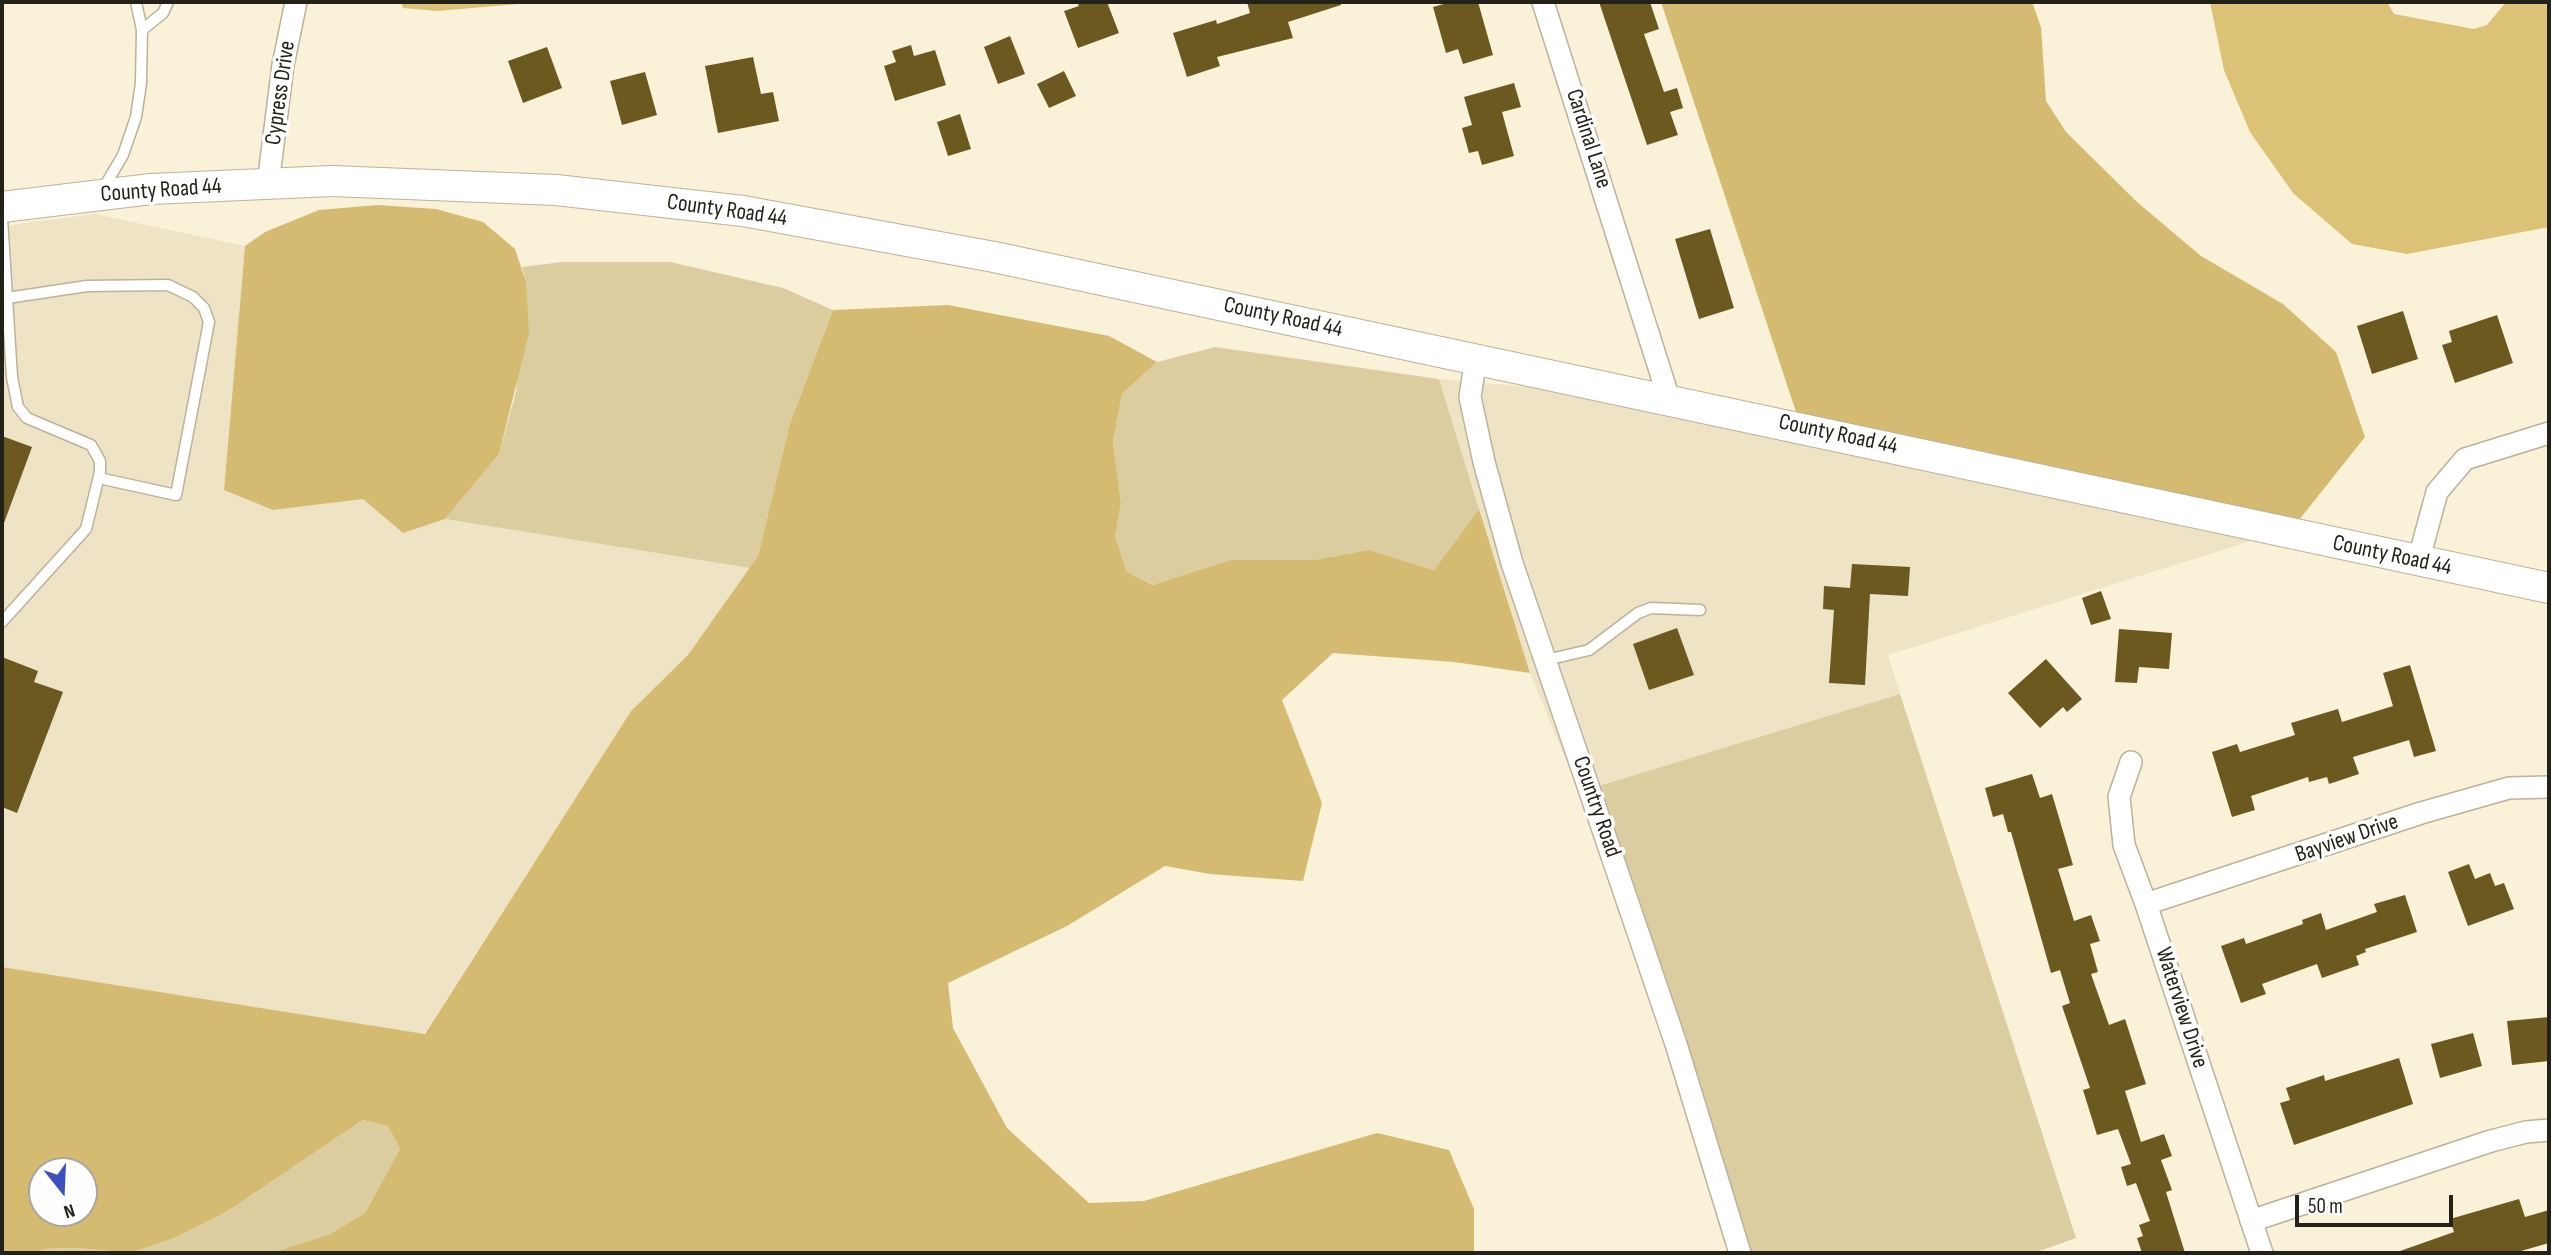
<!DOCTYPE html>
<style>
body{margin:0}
#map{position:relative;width:2551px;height:1255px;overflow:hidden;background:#f9f1d8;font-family:"Sofia Sans Condensed",sans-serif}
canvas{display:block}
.frame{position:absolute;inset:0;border:4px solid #242118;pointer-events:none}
.north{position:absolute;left:28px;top:1157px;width:70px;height:70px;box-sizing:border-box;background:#fefefe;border:2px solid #a7a6a2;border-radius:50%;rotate:162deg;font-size:19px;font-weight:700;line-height:28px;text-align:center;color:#242118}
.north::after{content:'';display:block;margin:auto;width:24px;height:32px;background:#3d4ec1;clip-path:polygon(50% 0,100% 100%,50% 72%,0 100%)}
.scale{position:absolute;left:2295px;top:1195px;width:158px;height:32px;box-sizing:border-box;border:4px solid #242118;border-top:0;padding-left:9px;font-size:21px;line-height:24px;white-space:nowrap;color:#242118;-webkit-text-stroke:5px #fefefe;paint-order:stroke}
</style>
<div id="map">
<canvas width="2551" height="1255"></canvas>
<div class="frame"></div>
<div class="north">N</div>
<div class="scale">50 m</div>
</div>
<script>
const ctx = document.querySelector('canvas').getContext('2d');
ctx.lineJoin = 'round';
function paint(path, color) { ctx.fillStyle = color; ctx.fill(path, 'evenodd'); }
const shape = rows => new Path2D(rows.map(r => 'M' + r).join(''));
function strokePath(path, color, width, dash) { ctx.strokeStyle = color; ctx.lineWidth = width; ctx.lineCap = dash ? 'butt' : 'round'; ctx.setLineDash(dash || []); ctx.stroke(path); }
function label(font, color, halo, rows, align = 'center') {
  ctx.font = font + ' "Sofia Sans Condensed",sans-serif'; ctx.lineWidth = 7; ctx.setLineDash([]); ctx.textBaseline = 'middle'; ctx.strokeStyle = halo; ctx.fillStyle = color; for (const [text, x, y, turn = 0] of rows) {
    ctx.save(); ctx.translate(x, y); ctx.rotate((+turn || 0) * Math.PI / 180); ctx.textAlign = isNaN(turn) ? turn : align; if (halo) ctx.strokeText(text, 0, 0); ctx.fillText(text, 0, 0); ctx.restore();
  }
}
paint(shape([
 [95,214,245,246,224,489,273,510,363,499,403,533,445,519,750,568,688,655,631,711,424,1034,2,967,2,226],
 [1439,379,1575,391,2264,537,1888,655,1900,694,1579,792,1530,673]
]), '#eee3c4');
paint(shape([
 [562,262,670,262,783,288,833,310,790,423,758,556,750,568,445,519,499,454,516,392,526,282,522,267],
 [1215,347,1439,379,1479,509,1434,570,1369,550,1314,560,1230,560,1154,585,1127,572,1115,536,1121,503,1113,442,1122,394,1157,362],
 [1900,694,2076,1238,2034,1253,1737,1253,1579,792],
 [363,1120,388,1126,400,1149,365,1213,330,1234,271,1253,130,1253,172,1239,228,1211],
 [76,1248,128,1253,37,1253,43,1249]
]), '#dccda1');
paint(shape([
 [1661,2,2032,2,2041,27,2046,101,2066,132,2137,202,2201,256,2283,304,2336,352,2365,437,2299,520,1796,412],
 [378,205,436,209,483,222,515,249,526,282,529,333,499,454,445,519,403,533,363,499,273,510,224,490,245,246,265,232,319,210],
 [948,305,1109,336,1157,362,1122,394,1113,442,1121,503,1115,536,1127,572,1153,585,1230,560,1314,560,1369,550,1434,570,1479,509,1530,673,1454,662,1333,653,1282,700,1322,803,1303,881,1210,874,1165,866,1067,926,948,983,953,1028,1007,1128,1089,1203,1144,1201,1377,1133,1449,1150,1474,1209,1474,1253,271,1253,330,1234,365,1213,400,1149,388,1126,363,1120,228,1211,172,1239,130,1253,76,1248,43,1249,37,1253,2,1253,2,967,425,1034,631,711,688,655,758,556,790,423,833,310],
 [42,1171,84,1171,84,1213,42,1213]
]), '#d4bb71');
paint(shape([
 [401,2,542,2,437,11,403,8],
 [2210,2,2387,2,2394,14,2474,29,2487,25,2506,2,2549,2,2549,227,2407,254,2352,244,2293,193,2250,132,2224,70]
]), '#dbc277');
paint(shape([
 [1077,2,1107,2,1119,33,1078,48,1064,11,1079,6],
 [1247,2,1340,2,1341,5,1288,22,1293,38,1217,57,1220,66,1187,77,1173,33,1216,20,1217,24,1250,13],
 [1451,2,1478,2,1493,55,1463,64,1458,49,1446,53,1433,7],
 [1599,2,1650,2,1659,29,1644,34,1664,92,1677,88,1683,108,1670,112,1678,135,1647,145],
 [1010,36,1025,74,998,84,984,47],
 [911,45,914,56,935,50,946,85,895,101,884,66,896,62,892,51],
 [547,47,562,88,523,103,508,61],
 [753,57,761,94,773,92,779,121,718,133,705,66],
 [1064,71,1076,96,1049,108,1037,84],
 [645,72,657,115,622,125,610,81],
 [1514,83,1521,107,1502,112,1514,156,1482,165,1478,151,1469,153,1462,128,1472,125,1464,97],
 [960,114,971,149,948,156,937,122],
 [1710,229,1734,308,1699,319,1675,239],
 [2403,311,2418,359,2372,374,2357,326],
 [2497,315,2513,363,2455,383,2442,345,2452,342,2449,331],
 [2,436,32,447,4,523,2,523],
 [1852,564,1910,567,1908,596,1870,594,1865,685,1829,683,1834,610,1823,609,1824,586,1850,588],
 [2101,591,2111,619,2091,625,2082,598],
 [1677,628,1694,675,1649,690,1633,644],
 [2119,629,2172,633,2169,669,2139,667,2137,683,2115,682],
 [2,657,38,671,34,682,63,692,17,813,2,807],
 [2046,659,2082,699,2067,712,2063,707,2040,728,2008,693],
 [2410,665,2436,751,2414,757,2409,740,2353,757,2359,774,2329,784,2327,777,2309,782,2308,777,2251,796,2255,810,2232,817,2212,752,2237,744,2240,752,2295,735,2291,723,2338,709,2342,722,2393,706,2383,673],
 [2032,774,2040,798,2052,794,2073,865,2058,869,2074,921,2091,915,2100,941,2090,944,2098,972,2091,974,2109,1025,2125,1019,2146,1084,2125,1091,2141,1142,2164,1134,2172,1156,2161,1160,2172,1190,2166,1192,2185,1253,2142,1253,2137,1238,2143,1236,2139,1225,2150,1221,2136,1183,2127,1186,2121,1167,2131,1164,2118,1129,2097,1135,2083,1090,2090,1088,2062,1006,2070,1003,2060,970,2051,973,2011,832,2008,832,2003,814,1993,817,1985,788],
 [2469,864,2475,879,2490,873,2495,886,2504,883,2514,909,2468,926,2448,872],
 [2405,895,2417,932,2365,949,2366,952,2356,956,2359,965,2322,978,2317,964,2262,984,2266,994,2241,1003,2221,946,2244,938,2246,944,2303,924,2302,920,2321,913,2326,930,2377,912,2374,904],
 [2549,1017,2549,1061,2512,1065,2507,1021],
 [2473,1033,2482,1066,2440,1078,2431,1044],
 [2399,1058,2413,1104,2294,1145,2280,1103,2290,1100,2286,1088,2324,1075,2325,1081],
 [2519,1199,2525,1217,2549,1210,2549,1243,2514,1253,2401,1253,2400,1251,2454,1232,2450,1219]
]), '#6b5920');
const service = shape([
 [136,2,142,30,163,13,168,2],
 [103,189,123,155,136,117,141,83,142,30],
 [2,218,12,377,18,407,27,418,91,445,100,461,100,472,86,529,2,622],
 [7,298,87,286,168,285,193,297,204,308,209,322,176,495,99,478],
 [1546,660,1589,650,1638,613,1651,608,1700,610]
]);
const minor = shape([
 [1543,2,1669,399],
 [268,184,283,65,296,2],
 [1476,358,1470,397,1484,462,1512,563,1676,1044,1740,1253],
 [2418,562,2437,492,2465,459,2549,433],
 [2131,762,2119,797,2124,845,2146,904,2262,1253],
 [2146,904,2421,813,2509,788,2549,787],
 [2251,1221,2491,1141,2526,1132,2549,1130]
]);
const secondary = shape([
 [2,207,151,189,332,181,556,190,743,211,994,257,2549,588]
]);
strokePath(service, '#bab29b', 13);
strokePath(minor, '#bab29b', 24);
strokePath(secondary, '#bab29b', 32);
strokePath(service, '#fff', 10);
strokePath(minor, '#fff', 21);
strokePath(secondary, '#fff', 30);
label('23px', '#242118', '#fefefe', [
 ["Cypress Drive",281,93,-82],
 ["Cardinal Lane",1588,139,72],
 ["County Road 44",161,191,-4],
 ["County Road 44",727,211,8],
 ["County Road 44",1283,318,12],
 ["County Road 44",1838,435,12],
 ["County Road 44",2392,556,12],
 ["Country Road",1596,807,71],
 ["Bayview Drive",2347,839,-19],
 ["Waterview Drive",2181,1008,72]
]);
</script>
